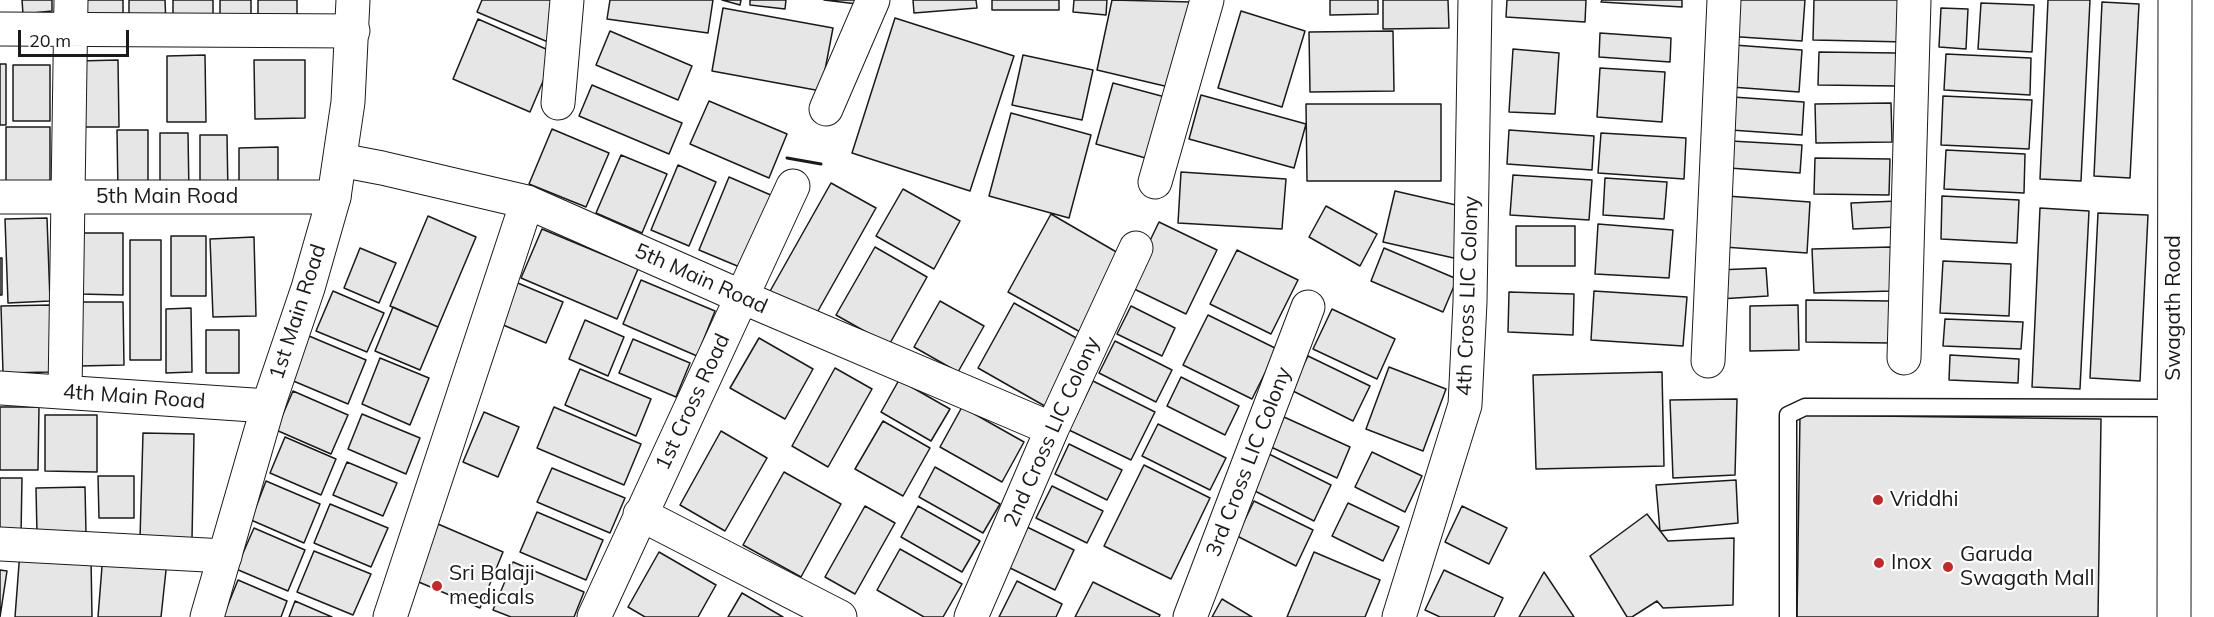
<!DOCTYPE html>
<style>
body{margin:0}
#map{position:relative;width:2214px;height:617px;overflow:hidden;background:#fff;font-family:Mulish,sans-serif}
canvas{display:block}
.scale{position:absolute;left:18px;top:30px;width:111px;height:27px;box-sizing:border-box;border:3px solid #1a1a1a;border-top:0;padding-left:8px;font-size:18px;line-height:21px;white-space:nowrap;color:#1a1a1a;-webkit-text-stroke:4px #fff;paint-order:stroke}
</style>
<div id="map">
<canvas width="2214" height="617"></canvas>
<div class="scale">20 m</div>
</div>
<script>
const ctx = document.querySelector('canvas').getContext('2d');
ctx.lineJoin = 'round';
function paint(path, color) {
  ctx.fillStyle = color;
  ctx.fill(path, 'evenodd');
}
function strokePath(path, color, width, dash) {
  ctx.strokeStyle = color;
  ctx.lineWidth = width;
  ctx.lineCap = dash ? 'butt' : 'round';
  ctx.setLineDash(dash || []);
  ctx.stroke(path);
}
function label(font, color, halo, rows, align = 'center') {
  ctx.font = font + ' Mulish,sans-serif';
  ctx.lineWidth = 4.5;
  ctx.setLineDash([]);
  ctx.textBaseline = 'middle';
  ctx.strokeStyle = halo;
  ctx.fillStyle = color;
  for (const [text, x, y, turn = 0] of rows) {
    ctx.save();
    ctx.translate(x, y);
    ctx.rotate((+turn || 0) * Math.PI / 180);
    ctx.textAlign = isNaN(turn) ? turn : align;
    if (halo) ctx.strokeText(text, 0, 0);
    ctx.fillText(text, 0, 0);
    ctx.restore();
  }
}
const building = new Path2D(`
 M22,0H52V11L23,14Z
 M82,0H123V29H83Z
 M129,0H165L166,25L129,26Z
 M173,0H213V14L173,15Z
 M220,0H251V27H220Z
 M258,0H297V26H258Z
 M482,0H561L548,42L477,12Z
 M610,0H713L708,33L607,19Z
 M722,0H741L740,5Z
 M750,0H786L785,9L750,5Z
 M824,0H857V4Z
 M913,0H976L977,8L914,13Z
 M992,0H1059V10H992Z
 M1074,0H1107L1106,15L1073,12Z
 M1112,0L1192,2L1173,88L1097,70Z
 M1330,0H1378V14L1330,15Z
 M1383,0H1448L1449,28L1383,29Z
 M1507,0H1586L1585,22L1506,17Z
 M1602,0H1682V7L1601,2Z
 M1728,0H1805L1802,41L1725,36Z
 M1814,0H1908L1907,42L1813,40Z
 M2048,0H2090L2081,181L2040,179Z
 M2102,2L2139,4L2130,178L2094,176Z
 M1981,3L2034,5L2032,52L1978,49Z
 M723,8L833,28L821,91L712,71Z
 M1941,8L1968,9L1966,49L1939,47Z
 M1241,11L1305,31L1282,107L1218,88Z
 M895,18L1014,56L970,191L852,153Z
 M478,19L555,53L530,112L453,79Z
 M610,31L692,66L678,100L596,65Z
 M1393,31L1394,91L1310,92L1309,32Z
 M1600,33L1671,38L1670,62L1599,57Z
 M1734,45L1802,50L1799,92L1731,87Z
 M1513,49L1559,53L1555,114L1509,112Z
 M1819,52L1897,53V86L1818,85Z
 M1946,54L2031,58L2030,95L1944,90Z
 M205,55L206,122H167V56Z
 M1023,55L1093,70L1082,120L1012,105Z
 M118,60L119,127H79L78,61Z
 M254,60H305V118L255,119Z
 M0,64H6V125H0Z
 M13,65H50V121H13Z
 M1600,68L1665,72L1662,122L1597,117Z
 M1113,83L1165,97L1149,159L1096,144Z
 M592,85L682,123L669,154L579,116Z
 M1201,95L1306,124L1294,168L1189,139Z
 M1943,96L2032,100L2029,149L1941,145Z
 M1733,97L1804,102L1802,135L1731,130Z
 M709,101L787,134L769,178L690,144Z
 M1891,103L1892,142L1816,143L1815,104Z
 M1306,104H1441V181H1307Z
 M1011,113L1091,135L1069,218L989,196Z
 M6,127H50V188L6,189Z
 M552,129L609,153L586,207L529,184Z
 M117,130H148V192H118Z
 M1509,130L1594,136L1592,170L1507,164Z
 M160,133H188L189,193H160Z
 M1601,133L1686,138L1684,179L1598,173Z
 M200,135H227L228,194H200Z
 M1731,141L1802,145L1800,173L1729,168Z
 M278,147V194H239V148Z
 M1946,150L2025,154L2024,193L1944,189Z
 M621,155L667,174L642,233L596,213Z
 M1815,158L1890,159L1889,195L1814,194Z
 M678,165L716,182L689,246L651,230Z
 M1181,172L1286,179L1282,229L1178,223Z
 M1513,175L1592,180L1589,220L1510,215Z
 M729,177L773,196L742,268L699,250Z
 M1605,178L1667,182L1664,219L1603,215Z
 M831,183L876,208L814,318L769,293Z
 M903,189L960,221L934,269L876,236Z
 M1395,191L1469,208L1458,259L1383,242Z
 M1727,196L1810,202L1807,253L1724,247Z
 M1942,196L2019,200L2017,243L1941,239Z
 M1897,201L1898,227L1853,229L1851,203Z
 M1326,206L1377,234L1360,266L1309,237Z
 M2040,208L2089,211L2080,389L2032,387Z
 M2098,213L2148,215L2140,381L2090,378Z
 M1051,214L1125,257L1082,333L1008,292Z
 M428,216L476,237L438,327L390,306Z
 M47,218L50,301L8,303L5,219Z
 M1159,222L1217,250L1186,314L1128,286Z
 M1598,224L1673,230L1669,278L1595,274Z
 M1516,226H1575V266H1516Z
 M542,229L638,269L617,319L521,278Z
 M80,233H123V295L79,294Z
 M171,236H206V296H171Z
 M254,237L256,316L213,317L210,239Z
 M130,240H161V360H130Z
 M875,247L927,277L889,345L836,315Z
 M1892,247L1893,291L1814,293L1812,249Z
 M360,248L396,263L379,303L344,288Z
 M1384,248L1457,279L1443,312L1371,281Z
 M1237,250L1298,280L1271,334L1210,304Z
 M0,258H2V295H0Z
 M1943,261L2011,264L2009,316L1940,313Z
 M1766,268L1768,296L1719,299L1717,270Z
 M641,280L715,311L697,356L623,324Z
 M513,281L563,302L546,343L496,322Z
 M333,291L384,313L367,352L316,331Z
 M1594,291L1687,297L1683,346L1591,340Z
 M1509,292L1574,294L1573,335L1508,332Z
 M1806,300L1891,301V343L1806,342Z
 M940,301L984,326L958,372L914,347Z
 M79,302H123L124,365L80,366Z
 M1014,303L1087,344L1050,409L978,368Z
 M50,305L51,372L3,373L1,306Z
 M1798,305L1799,350L1750,351V306Z
 M1131,306L1175,328L1162,356L1117,334Z
 M393,307L438,327L420,370L375,351Z
 M191,308L192,372L166,373V309Z
 M1332,309L1395,339L1377,379L1313,349Z
 M1208,315L1277,349L1252,399L1183,365Z
 M1945,319L2023,322L2021,349L1943,346Z
 M585,320L624,337L608,376L569,359Z
 M206,330H239V373H206Z
 M309,336L366,360L348,404L291,380Z
 M759,338L813,369L785,419L730,388Z
 M633,339L690,363L676,397L619,373Z
 M1115,341L1172,370L1156,402L1099,373Z
 M1950,355L2019,359L2018,383L1949,380Z
 M1308,356L1370,386L1353,421L1291,390Z
 M380,358L429,378L410,425L362,404Z
 M1389,367L1446,389L1423,451L1366,429Z
 M835,368L872,389L828,467L792,446Z
 M580,369L651,399L636,436L565,405Z
 M1662,372L1664,466L1536,469L1533,375Z
 M1181,377L1239,406L1225,435L1167,406Z
 M899,380L950,409L931,441L881,412Z
 M1093,381L1155,412L1131,460L1069,430Z
 M293,391L348,415L331,454L276,430Z
 M1737,399L1735,475L1673,478L1670,400Z
 M0,407H39L38,470H0Z
 M554,407L641,444L624,485L537,448Z
 M962,407L1024,442L1002,482L940,447Z
 M484,412L519,427L498,477L463,462Z
 M362,414L420,438L406,474L348,449Z
 M45,415H97V472L45,471Z
 M1800,415L2101,419L2098,617H1797Z
 M1284,417L1350,447L1337,478L1271,447Z
 M883,421L930,448L903,496L855,469Z
 M1158,424L1226,458L1210,490L1142,456Z
 M721,431L767,458L725,531L680,505Z
 M143,433L194,434L192,539L140,538Z
 M285,437L336,459L321,495L270,473Z
 M1069,444L1122,470L1107,500L1055,474Z
 M1372,452L1422,476L1405,512L1355,487Z
 M1269,454L1331,485L1314,521L1251,489Z
 M347,462L397,483L383,516L333,495Z
 M1144,465L1210,498L1171,579L1104,546Z
 M935,467L1000,504L983,533L919,497Z
 M552,468L625,498L610,533L537,502Z
 M784,472L841,504L801,577L743,545Z
 M98,476H134V518H99Z
 M0,478H22L21,535L0,534Z
 M1736,480L1738,523L1660,531L1656,485Z
 M266,481L320,504L304,543L251,520Z
 M1052,486L1103,511L1087,543L1036,518Z
 M85,487L86,533L37,534L36,488Z
 M1254,501L1313,530L1296,566L1237,536Z
 M1348,503L1399,527L1383,561L1332,536Z
 M330,504L388,528L371,567L314,543Z
 M865,506L895,523L855,594L825,577Z
 M918,506L980,541L962,572L901,537Z
 M1462,506L1507,528L1489,564L1445,542Z
 M537,512L603,540L586,580L520,552Z
 M1647,514L1668,541L1734,538L1733,605L1663,608L1657,601L1632,617H1627L1590,556Z
 M438,524L503,552L480,608L414,580Z
 M1025,526L1074,550L1055,590L1006,566Z
 M254,528L305,550L288,591L236,569Z
 M900,549L962,584L943,617H924L877,590Z
 M20,551L91,558L92,617H15Z
 M314,551L371,574L353,615L297,592Z
 M659,552L716,585L698,617H645L628,607Z
 M1314,552L1380,580L1365,617H1287Z
 M103,554L167,561L161,617H98Z
 M513,562L584,592L574,617H511L493,610Z
 M0,570L7,571L0,617Z
 M1444,570L1503,598L1494,617H1440L1425,610Z
 M1544,572L1574,617H1519Z
 M238,580L287,601L281,617H223Z
 M1017,581L1062,604L1056,617H999Z
 M1093,582L1160,615L1159,617H1075Z
 M742,593L783,617H728Z
 M1222,599L1252,617H1212Z
 M295,601L332,617H289Z`);
const lane = new Path2D(`
 M1788,617V415L1805,407L2174,408`);
const street = new Path2D(`
 M0,29L353,31
 M558,103L567,0
 M826,109L873,0
 M340,160L382,168L527,202L742,297L1052,429
 M1155,182L1207,0
 M0,197H334
 M1904,358L1914,0
 M1708,361L1724,0
 M0,388L268,406
 M65,392L71,0
 M640,514L840,617
 M0,544L225,556
 M390,617L527,202
 M594,617L793,186
 M971,617L1052,429L1136,248
 M1190,617L1308,307
 M1399,617L1465,405L1470,302L1475,0`);
const secondary = new Path2D(`
 M207,617L268,406L308,288L334,197L348,102L353,0
 M2174,617L2175,0`);
const wall = new Path2D(`
 M787,158L821,164`);
const markers = [
 [1878,500,6,"#c62828"],
 [1879,563,6,"#c62828"],
 [1948,567,6,"#c62828"],
 [437,586,6,"#c62828"]
];
const streetNames = [
 ["5th Main Road",167,197],
 ["5th Main Road",701,279,24],
 ["4th Cross LIC Colony",1468,296,-88],
 ["Swagath Road",2174,308,-90],
 ["1st Main Road",298,312,-72],
 ["4th Main Road",134,397,4],
 ["1st Cross Road",693,402,-65],
 ["2nd Cross LIC Colony",1052,432,-66],
 ["3rd Cross LIC Colony",1249,462,-69]
];
const poiNames = [
 ["Vriddhi",1890,500],
 ["Garuda",1960,555],
 ["Swagath Mall",1960,579],
 ["Inox",1891,563],
 ["Sri Balaji",449,574],
 ["medicals",449,598]
];
paint(building, '#e6e6e6');
strokePath(building, '#1a1a1a', 1.5);
strokePath(lane, '#1a1a1a', 19);
strokePath(street, '#1a1a1a', 35);
strokePath(secondary, '#1a1a1a', 35);
strokePath(lane, '#fff', 16);
strokePath(street, '#fff', 33);
strokePath(secondary, '#fff', 33);
strokePath(wall, '#1a1a1a', 3);
for (const [x, y, r, color] of markers) {
  const dot = new Path2D();
  dot.arc(x, y, r, 0, 2 * Math.PI);
  ctx.fillStyle = color;
  ctx.fill(dot);
  strokePath(dot, '#fff', 2);
}
label('21px', '#1a1a1a', '#fff', streetNames);
label('21px', '#1a1a1a', '#fff', poiNames, 'left');
</script>
